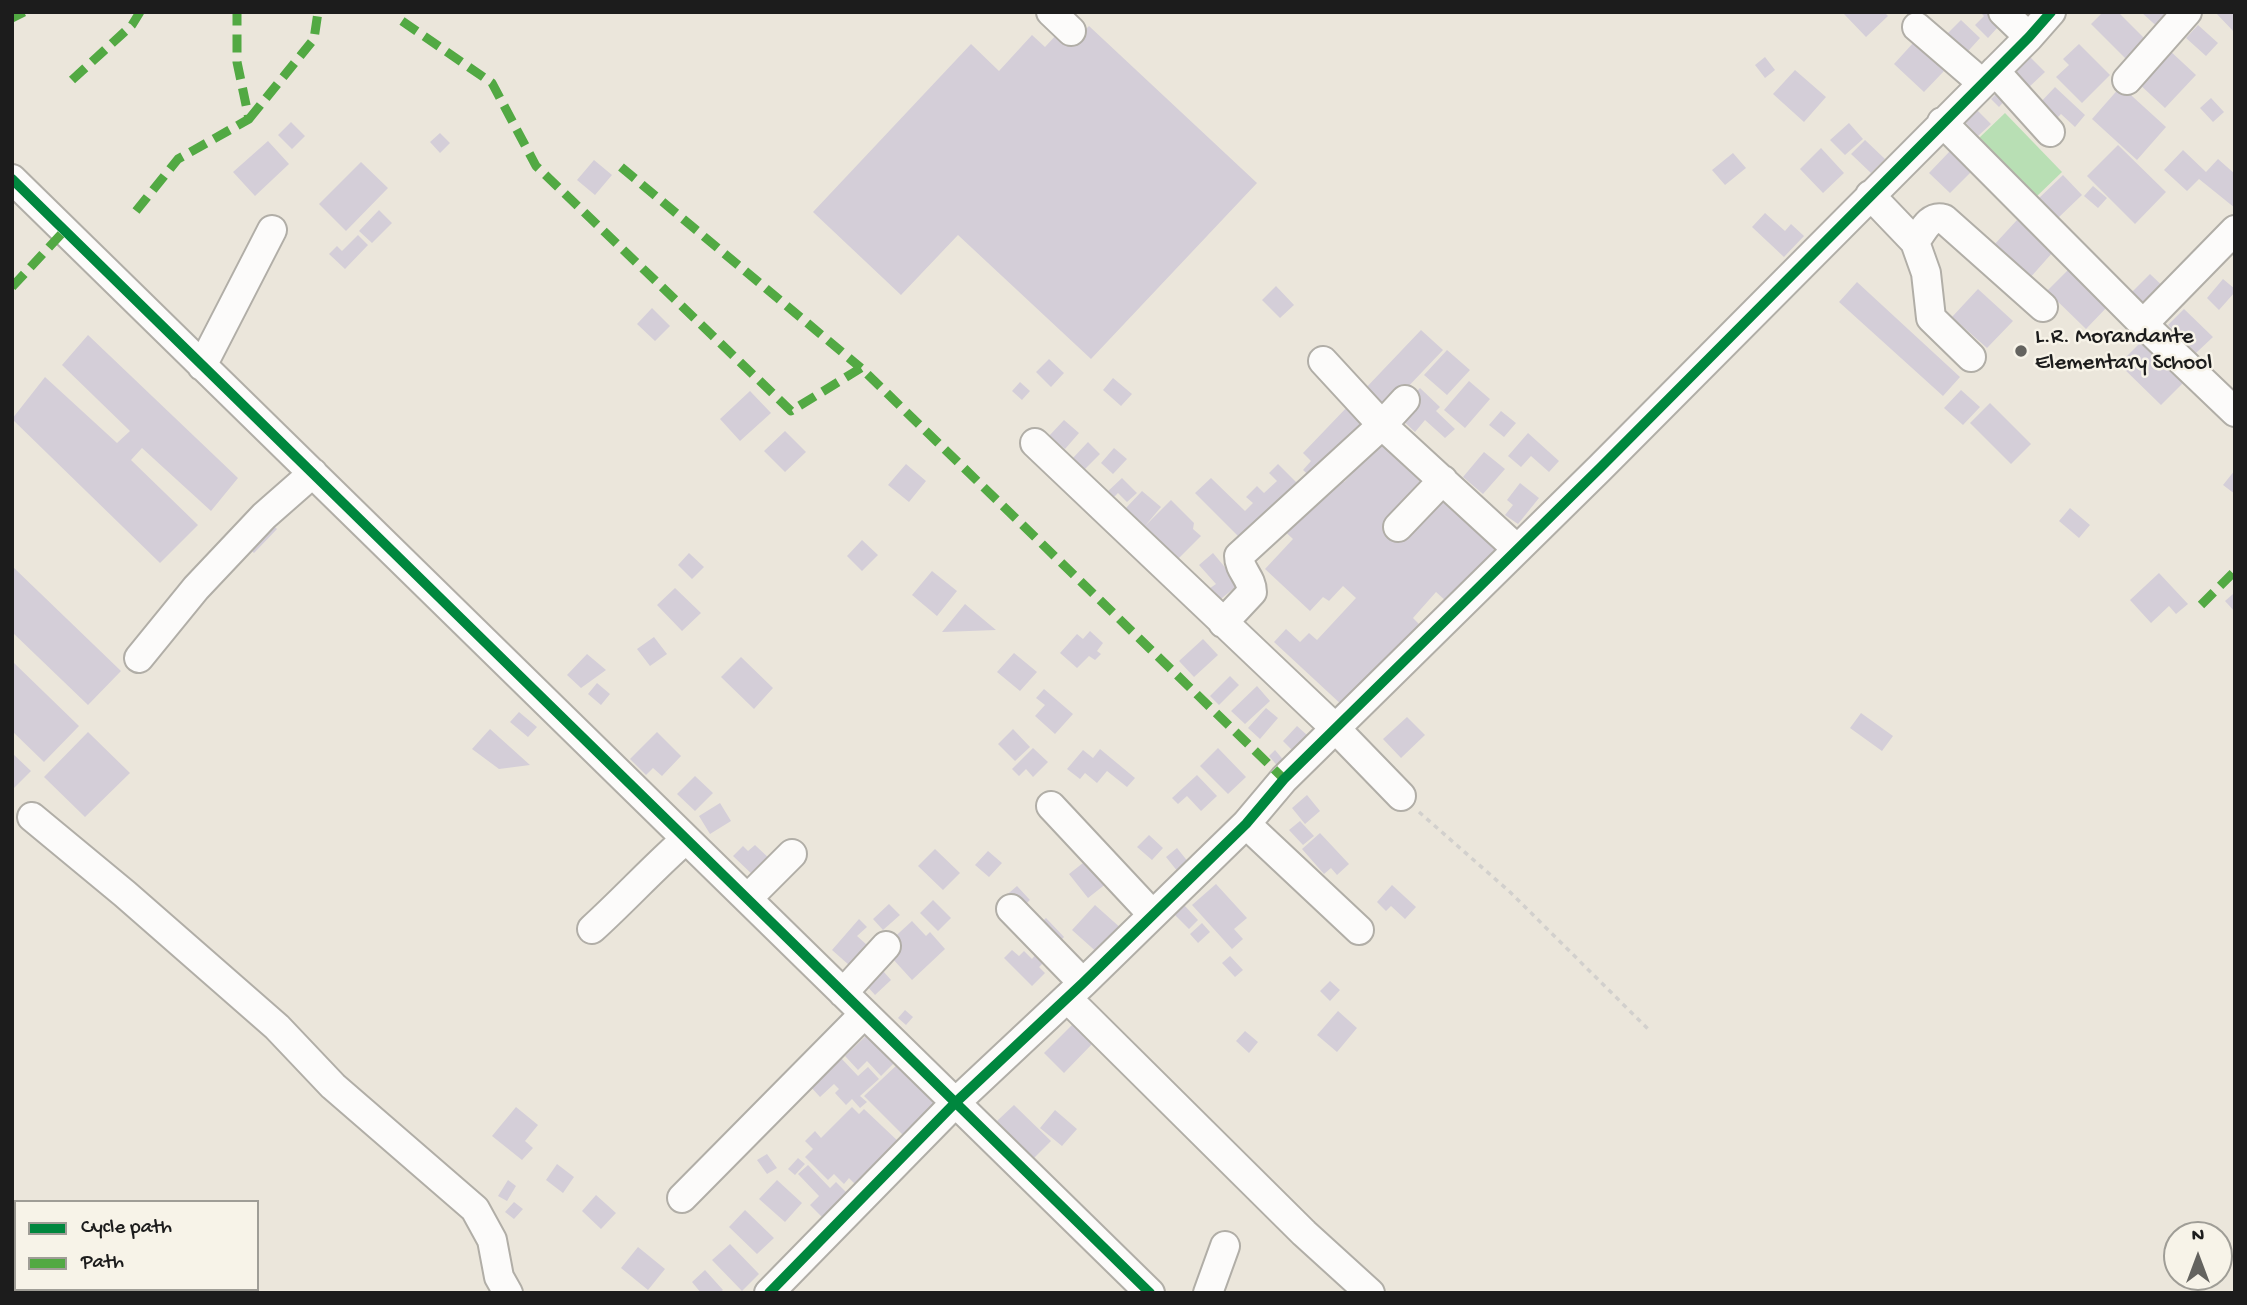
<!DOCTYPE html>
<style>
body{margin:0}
#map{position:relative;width:2247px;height:1305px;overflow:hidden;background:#ebe6db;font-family:"Gochi Hand",sans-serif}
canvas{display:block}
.frame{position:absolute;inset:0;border:14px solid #1c1c1c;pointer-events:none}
.legend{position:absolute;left:14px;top:1200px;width:245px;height:91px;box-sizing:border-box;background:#f7f3e8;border:2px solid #9f9d96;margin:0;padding:9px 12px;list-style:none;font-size:21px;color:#1c1c1c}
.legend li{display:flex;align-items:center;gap:14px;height:35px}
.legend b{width:35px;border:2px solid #9f9d96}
.north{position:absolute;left:2163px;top:1221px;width:70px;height:70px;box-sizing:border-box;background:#f7f3e8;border:2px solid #9f9d96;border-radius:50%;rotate:0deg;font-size:19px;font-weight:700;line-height:28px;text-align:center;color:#1c1c1c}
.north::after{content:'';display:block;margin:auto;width:24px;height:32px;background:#64635f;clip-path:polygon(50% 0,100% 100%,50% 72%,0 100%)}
</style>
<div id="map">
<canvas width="2247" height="1305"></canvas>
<div class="frame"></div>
<ul class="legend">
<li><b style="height:9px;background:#00873e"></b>Cycle path</li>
<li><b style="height:9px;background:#52a943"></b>Path</li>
</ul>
<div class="north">N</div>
</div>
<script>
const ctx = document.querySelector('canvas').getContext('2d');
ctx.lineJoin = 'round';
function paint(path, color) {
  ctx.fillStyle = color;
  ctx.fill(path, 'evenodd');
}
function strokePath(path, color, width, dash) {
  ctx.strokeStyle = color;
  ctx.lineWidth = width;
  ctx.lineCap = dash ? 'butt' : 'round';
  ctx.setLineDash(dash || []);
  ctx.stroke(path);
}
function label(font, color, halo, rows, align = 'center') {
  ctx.font = font + ' "Gochi Hand",sans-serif';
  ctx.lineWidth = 5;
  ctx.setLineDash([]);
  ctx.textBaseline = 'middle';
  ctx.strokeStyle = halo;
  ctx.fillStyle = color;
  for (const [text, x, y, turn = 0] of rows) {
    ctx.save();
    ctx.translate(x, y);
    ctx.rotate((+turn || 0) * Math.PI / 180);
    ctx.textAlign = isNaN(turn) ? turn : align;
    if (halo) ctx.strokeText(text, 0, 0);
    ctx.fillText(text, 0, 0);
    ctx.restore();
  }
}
const green = new Path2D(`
 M2005,113L2062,172L2035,198L1978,139Z`);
const building = new Path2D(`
 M1845,12H1884L1888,16L1866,37L1844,14Z
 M1980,12H1998L2000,15L1993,22L1998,27L1988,38L1975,25L1984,16Z
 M2103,12H2118L2153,47L2134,67L2091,24Z
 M2141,12H2179L2162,31Z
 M2215,12H2235V33Z
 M1961,20L1980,38L1961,59L1941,40Z
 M2198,25L2218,43L2206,56L2186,38Z
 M1089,26L1257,183L1091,359L958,235L901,295L813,212L971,44L999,71L1032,35L1045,47L1058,33L1070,45Z
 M1914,42L1944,71L1924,92L1894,64Z
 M2079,44L2110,75L2082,103L2056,77L2069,65L2063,59Z
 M2168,49L2196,75L2165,108L2137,82Z
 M2027,54L2045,72L2027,89L2010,71Z
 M1765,57L1775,70L1765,78L1755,65Z
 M1795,70L1826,97L1804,122L1773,94Z
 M2121,86L2166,127L2137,160L2092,119Z
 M2055,87L2085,115L2075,127L2061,114L2055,120L2038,105Z
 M1999,91L2006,99L1999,107L1991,99Z
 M2211,98L2224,112L2213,122L2200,108Z
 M1977,110L1991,124L1978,136L1964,121Z
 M291,122L305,136L292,149L278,135Z
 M1849,123L1863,139L1845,155L1830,140Z
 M440,133L450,143L440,153L430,142Z
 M1865,140L1885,159L1871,173L1851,154Z
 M268,141L289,164L255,196L233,172Z
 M2118,145L2166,192L2135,224L2087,176Z
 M1821,148L1844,173L1823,193L1800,169Z
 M2183,150L2206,172L2218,159L2235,174V208L2199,179L2187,191L2164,170Z
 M1950,151L1971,172L1950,193L1929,173Z
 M1733,153L1746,168L1725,185L1712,170Z
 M594,160L612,175L595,195L577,180Z
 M361,162L388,188L346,231L319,204Z
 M2063,175L2082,195L2058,218L2053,213L2045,221L2038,199Z
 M2093,186L2107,198L2098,208L2084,196Z
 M379,210L392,223L372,243L359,231Z
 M1765,213L1785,231L1791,224L1804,236L1784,257L1752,227Z
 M2017,220L2053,252L2029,279L1993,246Z
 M358,235L368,245L345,269L329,254L337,246L342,251Z
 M2068,270L2107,307L2086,329L2047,291Z
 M2150,274L2170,293L2145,318L2126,298Z
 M2223,279L2235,289V292L2219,310L2207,298Z
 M1857,282L1960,377L1943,396L1839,302Z
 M1276,286L1294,305L1280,318L1262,300Z
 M1978,289L2013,321L1987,348L1952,317Z
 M652,308L670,326L655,341L637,324Z
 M2184,309L2213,337L2196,353L2168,325Z
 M1421,330L1443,350L1384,412L1362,392Z
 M88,335L238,478L211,511L142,448L131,460L198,525L160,563L12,419L45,377L117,443L130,431L62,365Z
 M2141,342L2183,383L2161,405L2119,364Z
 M1447,350L1470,370L1447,395L1424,375Z
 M1049,359L1064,373L1051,387L1036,372Z
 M1113,378L1132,394L1121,406L1103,390Z
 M1469,381L1490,399L1465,428L1444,410Z
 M1020,382L1030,391L1022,400L1012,391Z
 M1420,388L1440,407L1436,411L1455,429L1445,438L1425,420L1415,432L1396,414Z
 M1961,390L1980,407L1963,425L1944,408Z
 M750,391L771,413L740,441L720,419Z
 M1990,403L2031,444L2011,464L1970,423Z
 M1349,405L1370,425L1316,482L1303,470L1311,461L1303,453Z
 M1501,411L1516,423L1504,437L1489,425Z
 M1064,420L1079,433L1065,449L1049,436Z
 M785,431L806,452L785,472L764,451Z
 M1528,433L1559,461L1549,472L1531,456L1521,467L1508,456Z
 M1382,441L1497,547L1446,601L1436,592L1413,618L1420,625L1343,706L1274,642L1286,629L1300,642L1309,633L1317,640L1356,598L1343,586L1329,601L1323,597L1310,611L1265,569L1293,539L1280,527L1332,471L1344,482Z
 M1088,442L1100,454L1084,470L1072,459Z
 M1114,448L1127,459L1113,474L1101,463Z
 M1484,452L1505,469L1483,494L1463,477Z
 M906,464L926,481L909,502L888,485Z
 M1278,464L1301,487L1245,543L1195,493L1211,478L1245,511L1253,503L1246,497L1257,486L1264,493L1277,481L1269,473Z
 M2235,470V494L2223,485Z
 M1122,478L1137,493L1127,502L1118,493L1112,499L1106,493Z
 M1520,483L1539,498L1518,524L1505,515L1513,505L1507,500Z
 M1142,491L1161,507L1145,526L1125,509Z
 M1171,500L1194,523L1193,529L1201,536L1176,561L1143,528Z
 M2070,508L2090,525L2079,538L2059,521Z
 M266,518L277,529L254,553L243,542Z
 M862,540L878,555L862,571L847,556Z
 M689,553L704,567L692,579L678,565Z
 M1213,553L1239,584L1216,603L1206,591L1216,584L1199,565Z
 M12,566L121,671L88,705L12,632Z
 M932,571L957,591L937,616L912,595Z
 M2159,573L2188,604L2176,614L2169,606L2151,623L2130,600Z
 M675,588L701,613L682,631L657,605Z
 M2233,594L2235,596V612L2225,601Z
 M965,604L996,630L942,632Z
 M1090,631L1103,643L1097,651L1101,654L1095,660L1089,656L1077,668L1060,653L1077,634L1083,639Z
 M654,637L667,654L650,666L637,649Z
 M1203,639L1218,655L1194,677L1179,661Z
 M1014,653L1037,672L1020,691L997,672Z
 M587,654L606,670L581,688L567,675Z
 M741,657L773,688L754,709L721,677Z
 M12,661L79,726L44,762L12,731Z
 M1230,676L1239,685L1219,705L1210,696Z
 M597,683L610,694L601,705L588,694Z
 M1257,686L1270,701L1245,724L1231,711Z
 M1044,689L1073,714L1055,734L1035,716L1045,705L1036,698Z
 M1266,708L1278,718L1260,739L1248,728Z
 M519,712L537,727L528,737L510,722Z
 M1861,713L1893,736L1882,751L1850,728Z
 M1407,717L1425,735L1401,758L1383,739Z
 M1297,726L1307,735L1292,750L1283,741Z
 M490,729L530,765L499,769L472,749Z
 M1013,729L1030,747L1015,761L998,744Z
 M88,732L130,773L85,817L44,777Z
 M657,732L681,756L662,776L653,768L646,775L630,759Z
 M1033,748L1048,762L1033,777L1026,769L1019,776L1012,769Z
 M1218,748L1246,777L1228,794L1200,766Z
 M1100,749L1135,778L1127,787L1107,771L1097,783L1085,773L1080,779L1067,769L1083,750L1093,758Z
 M1275,750L1286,763L1280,769L1269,756Z
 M12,753L31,771L12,790Z
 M1197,775L1217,796L1201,811L1187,796L1178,804L1172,798Z
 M695,776L713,793L695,811L677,794Z
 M1307,795L1320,811L1305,824L1292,808Z
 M720,803L731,821L710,834L699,816Z
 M1300,821L1314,836L1303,845L1289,830Z
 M1320,833L1349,864L1337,875L1331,868L1324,874L1302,849Z
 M1149,835L1163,848L1152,860L1137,847Z
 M755,845L773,862L756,878L733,856L743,846L748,851Z
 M1177,848L1189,863L1178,872L1166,857Z
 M935,849L960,873L943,890L918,866Z
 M988,851L1002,863L989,877L975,865Z
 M1088,859L1107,883L1088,898L1069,874Z
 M1216,884L1247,918L1234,929L1243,939L1232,949L1192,905Z
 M1392,885L1416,907L1405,919L1391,906L1386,911L1377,902Z
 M1017,886L1030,900L1016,913L1003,898Z
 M933,900L951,918L938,931L920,913Z
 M889,904L900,915L883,930L873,919Z
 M1095,905L1123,930L1100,955L1072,930Z
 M1184,905L1198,920L1189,929L1175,915Z
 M1046,918L1064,937L1052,949L1033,930Z
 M859,919L867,927L857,936L867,945L849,965L832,950Z
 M912,921L926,936L930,932L945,949L912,980L892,958L888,943Z
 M1202,923L1210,932L1198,943L1190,934Z
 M1012,950L1019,956L1024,951L1032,959L1038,952L1046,960L1039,967L1045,973L1032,986L1004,958Z
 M1230,956L1243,970L1235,977L1222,963Z
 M876,963L891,980L875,995L859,977Z
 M1330,981L1340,990L1330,1001L1320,991Z
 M905,1010L913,1017L906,1025L898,1018Z
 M1338,1011L1357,1028L1337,1052L1317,1035Z
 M1074,1023L1094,1042L1064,1073L1044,1053Z
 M1245,1031L1258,1042L1249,1053L1236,1041Z
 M869,1033L896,1061L881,1076L867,1061L858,1070L845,1056Z
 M841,1058L858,1076L868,1067L879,1079L860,1096L867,1102L860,1108L852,1099L846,1105L835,1093L839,1089L834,1084L820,1097L810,1086Z
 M899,1063L940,1105L906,1138L864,1096Z
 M1014,1105L1051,1141L1034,1158L997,1121Z
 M516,1107L538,1125L525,1141L533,1148L522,1160L492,1136Z
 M852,1107L859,1114L864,1109L900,1143L858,1187L849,1178L844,1184L834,1174L828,1180L805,1157L813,1149L805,1141L815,1131L821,1138Z
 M1055,1110L1077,1129L1062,1146L1040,1128Z
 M767,1154L777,1168L767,1174L757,1160Z
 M798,1158L805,1164L795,1175L788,1169Z
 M557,1164L574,1177L563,1193L546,1180Z
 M808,1165L830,1188L836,1182L846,1192L850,1188L854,1193L825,1220L810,1205L819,1196L798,1174Z
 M508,1180L516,1186L507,1201L498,1196Z
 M777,1180L802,1203L785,1222L759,1199Z
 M596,1195L616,1213L601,1229L582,1211Z
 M514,1202L523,1209L514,1219L505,1212Z
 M745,1210L774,1238L757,1254L729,1227Z
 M730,1244L759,1274L742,1291L712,1260Z
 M638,1247L665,1269L648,1290L621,1268Z
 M705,1270L723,1290L719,1293H701L692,1282Z`);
const path = new Path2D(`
 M1419,812L1510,892L1648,1029`);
const minor = new Path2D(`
 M1051,12L1071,31
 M2003,12L2029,37
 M1917,27L1982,83
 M1995,71L2050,132
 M2127,80L2187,12
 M1942,122L2143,324L2235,412
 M12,179L1150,1293
 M1870,195L1915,242L1926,273L1931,318L1971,357
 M1915,242C1923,231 1929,215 1944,219L2043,307
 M2143,324L2235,230
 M1323,361L1382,425L1517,549
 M202,366L272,230
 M1035,443L1335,728L1401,796
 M1398,527L1443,480
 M1223,623L1252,592C1252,578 1239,570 1239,556L1382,425L1405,400
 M139,658L196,588L264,516L313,473
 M1051,806L1152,914
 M32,817L125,894L277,1027L333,1086L475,1209L492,1240L499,1277L508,1293
 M1246,824L1359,930
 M748,898L792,854
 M1011,909L1083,983
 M592,929C624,900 653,868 686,839
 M843,993L886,946
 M1067,998L1304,1233L1370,1293
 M682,1198L864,1014
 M769,1293L955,1103L1083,983L1246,824L1284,779L1600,468L2029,37L2051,12
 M1208,1293L1225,1246`);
const quiet = new Path2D(`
 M12,18L24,12
 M402,21L492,83L536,166L791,411L861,368L1284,779
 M72,80L132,25L140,12
 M249,119L314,39L318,12
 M621,167L861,368
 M136,211L178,159L249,119L237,62V12
 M12,287L65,230
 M2201,605L2235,571`);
const cycleway = new Path2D(`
 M12,179L1150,1293
 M769,1293L955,1103L1083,983L1246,824L1284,779L1600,468L2029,37L2051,12`);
const markers = [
 [2021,351,7,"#64635f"]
];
const poiNames = [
 ["L.R. Morandante",2035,338],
 ["Elementary School",2035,364]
];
paint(green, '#b8dfb4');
paint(building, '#d4ced8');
strokePath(minor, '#b1aea7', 32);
strokePath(path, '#d2d0cd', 3.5, [5, 5]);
strokePath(minor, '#fcfbfa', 28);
strokePath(quiet, '#52a943', 9, [18, 9]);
strokePath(cycleway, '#00873e', 10);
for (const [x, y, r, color] of markers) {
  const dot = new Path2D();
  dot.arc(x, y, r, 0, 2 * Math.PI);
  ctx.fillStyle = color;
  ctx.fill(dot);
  strokePath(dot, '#f7f3e8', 2.5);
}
label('23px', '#1c1c1c', '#f7f3e8', poiNames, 'left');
</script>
